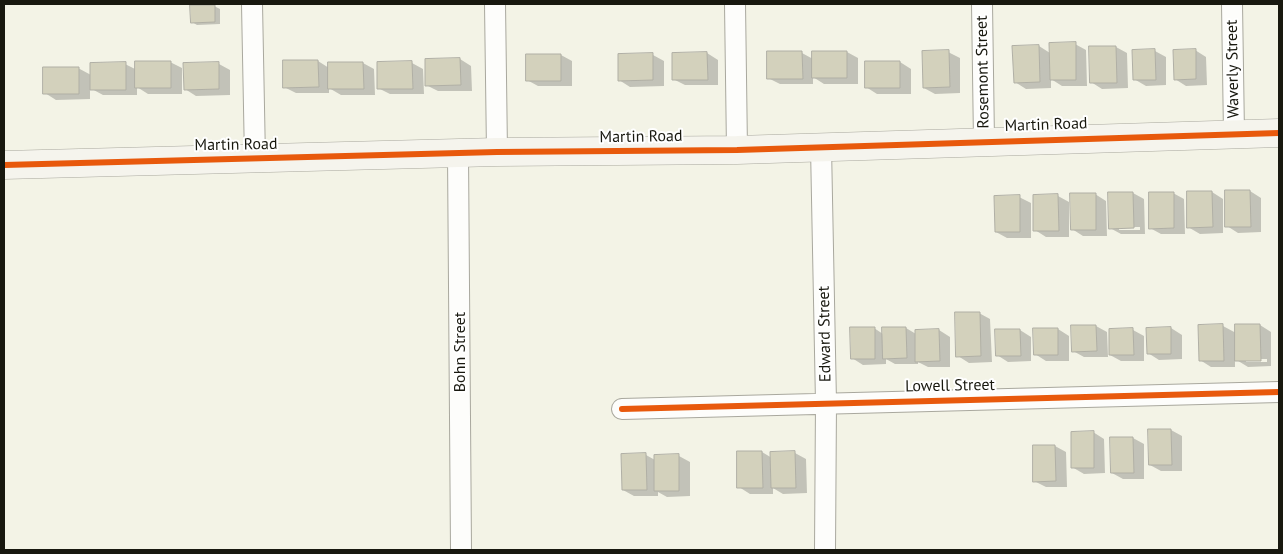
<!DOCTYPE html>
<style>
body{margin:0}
#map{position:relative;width:1283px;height:554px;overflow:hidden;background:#f3f3e6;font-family:"PT Sans",sans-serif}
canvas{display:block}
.frame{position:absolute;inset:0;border:5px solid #18180f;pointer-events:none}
</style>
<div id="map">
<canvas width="1283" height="554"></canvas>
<div class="frame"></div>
</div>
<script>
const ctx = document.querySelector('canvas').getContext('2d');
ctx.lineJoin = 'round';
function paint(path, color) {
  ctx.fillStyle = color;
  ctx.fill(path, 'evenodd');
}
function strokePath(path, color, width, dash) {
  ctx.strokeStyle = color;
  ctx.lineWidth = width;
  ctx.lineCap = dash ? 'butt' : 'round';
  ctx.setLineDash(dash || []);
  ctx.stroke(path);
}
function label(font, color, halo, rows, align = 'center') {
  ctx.font = font + ' "PT Sans",sans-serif';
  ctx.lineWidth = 4;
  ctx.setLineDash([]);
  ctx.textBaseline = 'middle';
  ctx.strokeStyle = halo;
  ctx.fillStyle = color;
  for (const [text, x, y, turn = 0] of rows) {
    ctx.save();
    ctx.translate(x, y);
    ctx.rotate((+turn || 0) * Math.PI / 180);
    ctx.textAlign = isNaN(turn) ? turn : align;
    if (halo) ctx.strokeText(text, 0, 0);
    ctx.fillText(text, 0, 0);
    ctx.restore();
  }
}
const shadow = new Path2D(`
 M214,6L220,9V24L197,25L192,22Z
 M1075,44L1086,50L1087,86H1062L1051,79V88L1026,89L1015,82L1039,46L1050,53Z
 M1116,47L1127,53L1128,88L1102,89L1091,82Z
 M1195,50L1206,57L1207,85L1186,86L1175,79Z
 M1155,51L1166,57V85L1146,86L1134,79Z
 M847,52L858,58V84H824L813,77V84H780L768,78L802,53L813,59Z
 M948,52L960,58V93L935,94L924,88Z
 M707,53L718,60V85H685L673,79Z
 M561,55L572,61V86H538L527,80Z
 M653,55L664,61V86L630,87L619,80Z
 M460,59L471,66L472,91H438L426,85V60Z
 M318,61L329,68V63H363L374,69L375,95H341L329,88V93H296L284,87Z
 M170,62L182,68V94H148L137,87V95H103L90,88V99L56,100L45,93L78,68L91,75L125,64L137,70Z
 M900,62L911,69V94H877L866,87Z
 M412,63L423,69L424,94H390L378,88Z
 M219,64L230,70V95L196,96L185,89Z
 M1250,191L1261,198V232L1238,233L1227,226Z
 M1212,192L1223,199V233L1200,234L1188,227Z
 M1109,193H1133L1144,199L1145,234H1121L1110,228ZM1119,227H1140V230H1119Z
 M1173,193L1184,199L1185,234H1161L1150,228Z
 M1095,194L1106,201L1107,236H1083L1072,229Z
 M1058,196L1069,202V237H1046L1035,230Z
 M1019,197L1031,203V238H1007L996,232Z
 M979,313L990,319L992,362L969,363L958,356Z
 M1260,325L1271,332V366L1248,367L1235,359V367H1211L1200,360L1223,326L1236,333ZM1246,359H1267V362H1246Z
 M1096,326L1107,332L1108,357H1084L1073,351Z
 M874,328L883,334V328H906L916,334L939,330L950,337V367H928L918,362V364H895L886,359V364L863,365L852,358Z
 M1171,328L1182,335V359L1159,360L1148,353Z
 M1058,329L1069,336V361H1046L1035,354Z
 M1020,330L1031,337V361L1008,362L997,355Z
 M1133,330L1144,336V361H1121L1110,355Z
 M1171,430L1182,436V471H1161L1150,465Z
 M1093,432L1104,439L1105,473L1084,474L1072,467Z
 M1133,438L1144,444V479H1123L1112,473Z
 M1034,446H1055L1066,452L1067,487H1046L1034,481Z
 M762,452L772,458L795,453L806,459L807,493L783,494L773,488V494H750L739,487Z
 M646,455L655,460L679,456L690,462V496L667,497L658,492V496H634L623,490Z`);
const building = new Path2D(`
 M190,5H215V22L191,23Z
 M1076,42V80H1050L1049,43Z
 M1039,45L1040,82L1014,83L1012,46Z
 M1089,46H1116L1117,83H1090Z
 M1155,49L1156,80H1133L1132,50Z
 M1196,49V79L1174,80L1173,50Z
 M949,50L950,87L923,88L922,51Z
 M767,51H802L803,79H767Z
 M812,51H847V78H812Z
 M707,52L708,80H672V53Z
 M653,53V80L618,81V54Z
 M526,54H561V81H526Z
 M460,58L461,85L425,86V59Z
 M283,60H318L319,87L283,88Z
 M135,61H171V88H135Z
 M412,61L413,89H377V62Z
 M865,61H900V88H865Z
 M126,62V90H90V63Z
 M219,62V89L184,90L183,63Z
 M328,62H363L364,89H328Z
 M43,67H79V94H43Z
 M1225,190H1250L1251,227H1225Z
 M1187,191H1212L1213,227L1187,228Z
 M1108,192H1133L1134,228L1109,229Z
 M1149,192H1174V228L1149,229Z
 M1070,193H1096V230H1071Z
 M1058,194L1059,231H1033V195Z
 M1020,195V232H995L994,196Z
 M955,312H980L981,356L956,357Z
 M1223,324L1224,361H1199L1198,325Z
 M1235,324H1260L1261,361H1235Z
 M1071,325H1096L1097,351L1072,352Z
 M850,327H875V359H851Z
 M882,327H906L907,358L883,359Z
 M1171,327V354H1147L1146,328Z
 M1033,328H1058V355H1034Z
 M1133,328L1134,355H1109V329Z
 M939,329L940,361L915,362V330Z
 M995,329H1020L1021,356H996Z
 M1148,429H1171L1172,465H1149Z
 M1094,431V468H1071V432Z
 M1110,437H1133L1134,473H1111Z
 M1033,445H1055L1056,481L1033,482Z
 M737,451H762L763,488H737Z
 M795,451L796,488H771L770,452Z
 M646,453L647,490H622L621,454Z
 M679,454V491H654V455Z`);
const street = new Path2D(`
 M252,4L255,159
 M495,4L497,152
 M735,4L737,150
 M982,4L984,141
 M1232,4L1234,134
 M821,147L826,403L825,550
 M458,154L461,550
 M622,409L1279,392`);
const secondary = new Path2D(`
 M4,165L497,152L737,150L1279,133`);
const cycleway = new Path2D(`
 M4,165L497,152L737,150L1279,133
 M622,409L1279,392`);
const streetNames = [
 ["Waverly Street",1233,69,-91],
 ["Rosemont Street",983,72,-91],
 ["Martin Road",1046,125,-2],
 ["Martin Road",641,137,-1],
 ["Martin Road",236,145,-1],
 ["Edward Street",825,334,-91],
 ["Bohn Street",460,352,-90],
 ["Lowell Street",950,386,-1]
];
paint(shadow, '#0003');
paint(building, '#d3d1bc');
strokePath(building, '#b0afa5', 1);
strokePath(street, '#a9a89e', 22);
strokePath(secondary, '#a9a89e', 29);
strokePath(street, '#fdfdfb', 20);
strokePath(secondary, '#f5f4ed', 28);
strokePath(cycleway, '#e8590c', 6);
label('16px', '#18180f', '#fff', streetNames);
</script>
